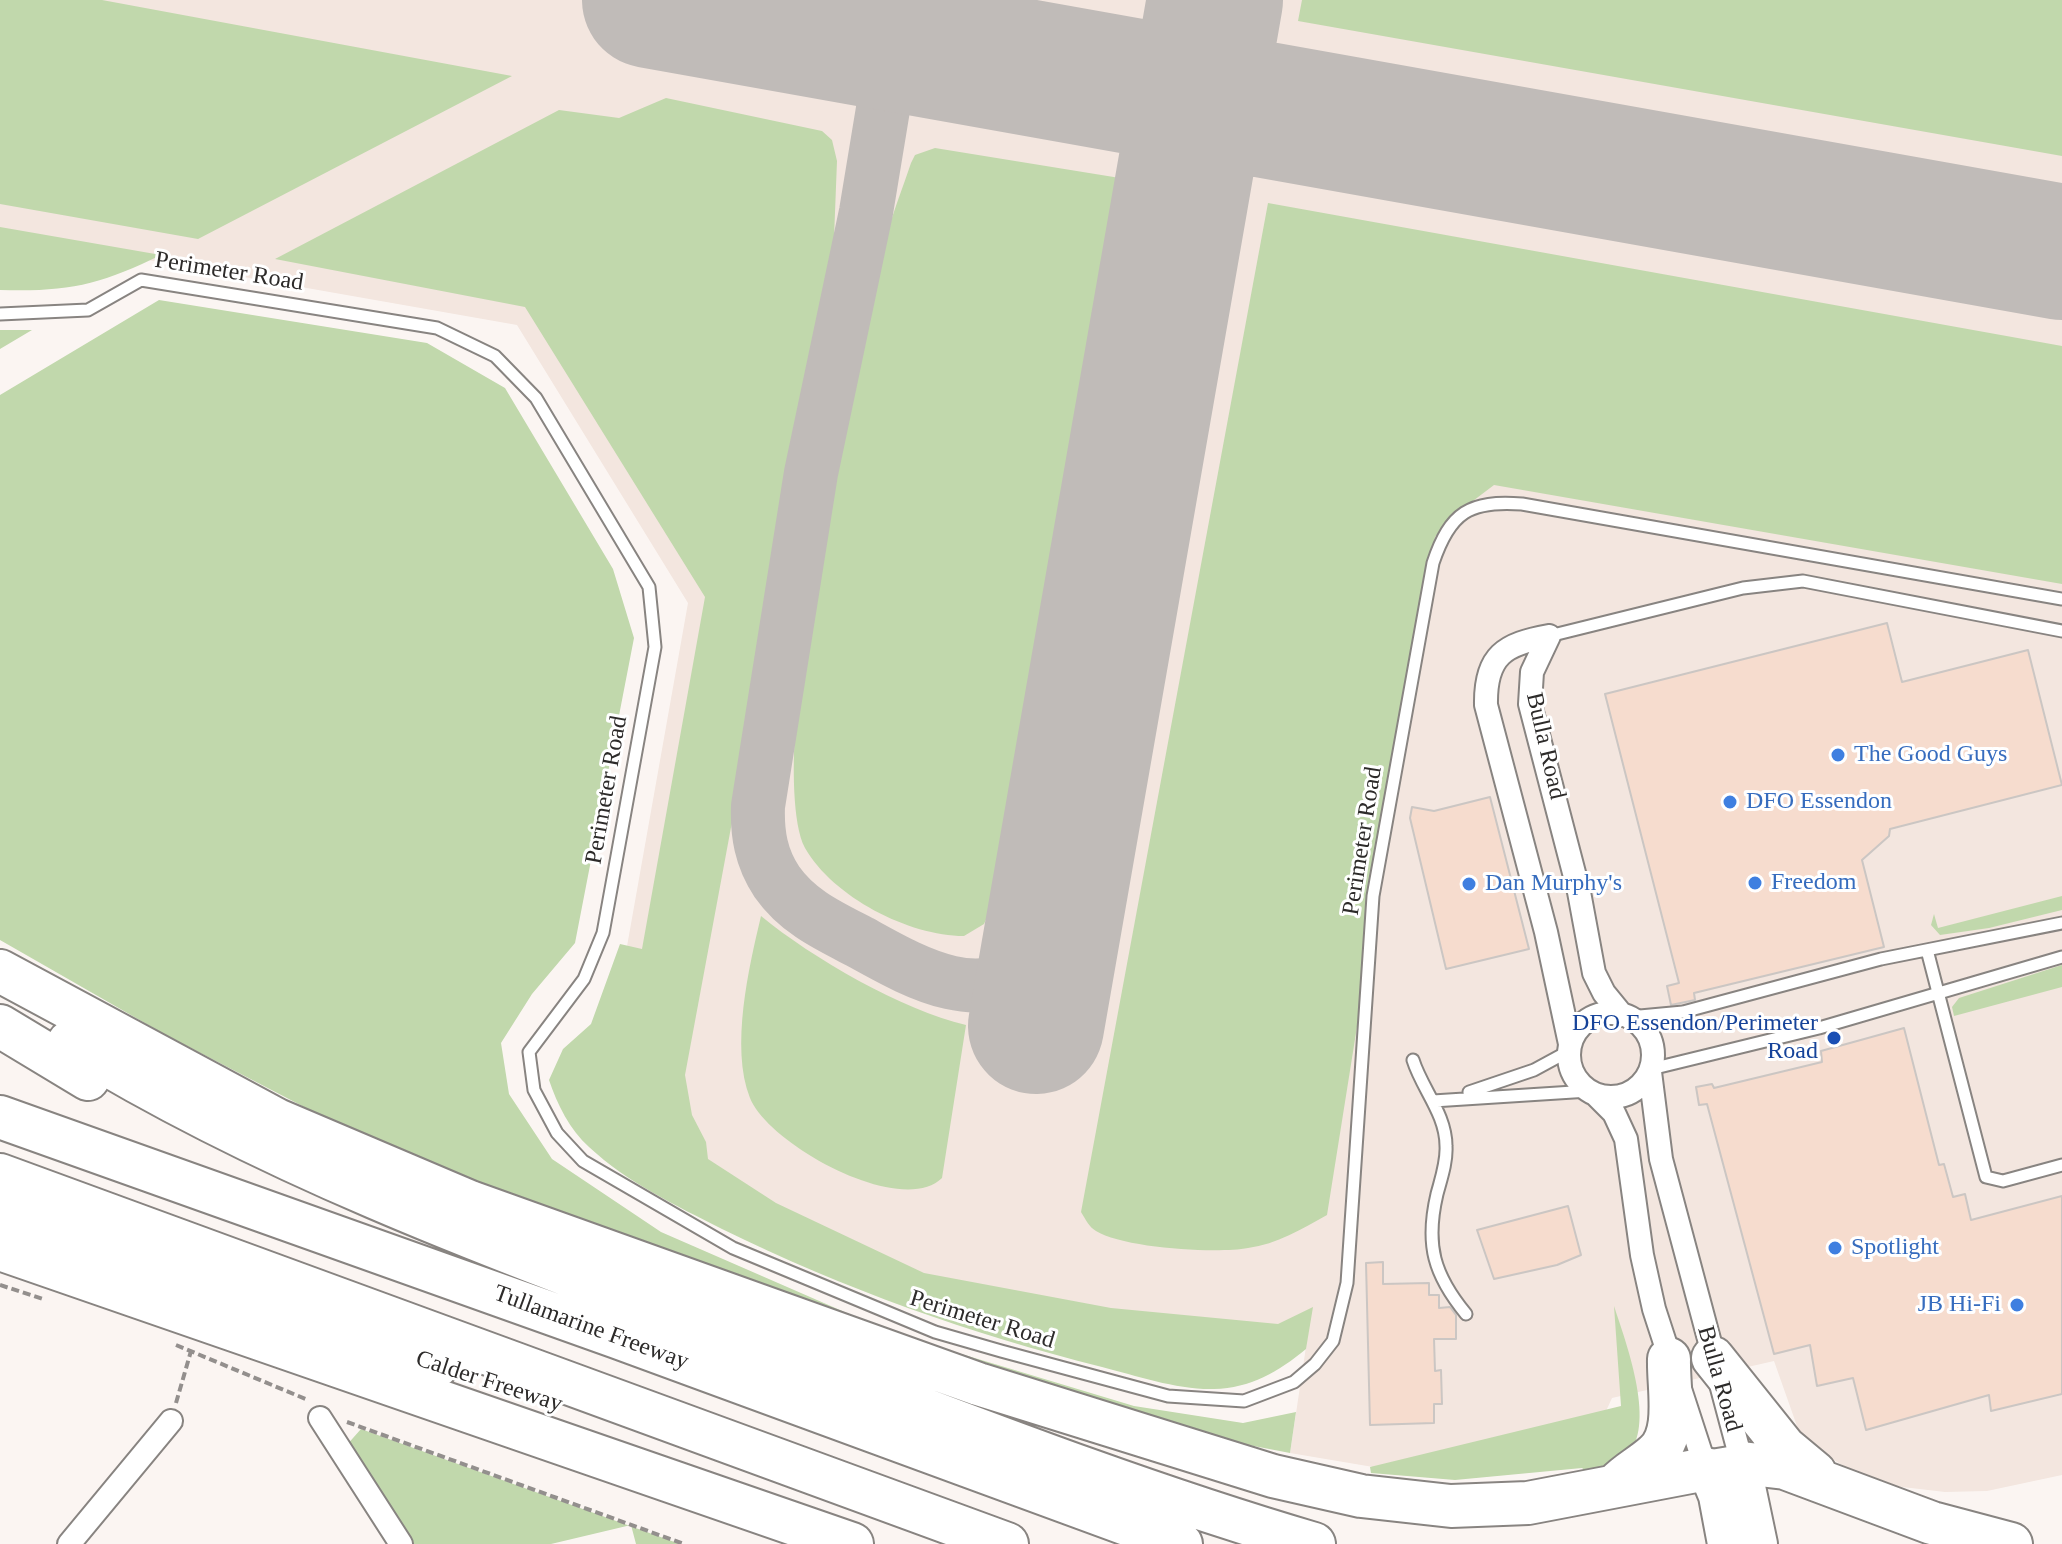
<!DOCTYPE html>
<style>
body{margin:0}
canvas{display:block;background:#fbf5f2}
</style>
<canvas width="2062" height="1544"></canvas>
<script>
const ctx = document.querySelector('canvas').getContext('2d');
ctx.lineJoin = 'round';
function paint(path, color) {
  ctx.fillStyle = color;
  ctx.fill(path, 'evenodd');
}
function strokePath(path, color, width, dash) {
  ctx.strokeStyle = color;
  ctx.lineWidth = width;
  ctx.lineCap = dash ? 'butt' : 'round';
  ctx.setLineDash(dash || []);
  ctx.stroke(path);
}
function label(font, color, halo, rows, align = 'center') {
  ctx.font = font + ' "Times New Roman",serif';
  ctx.lineWidth = 6;
  ctx.setLineDash([]);
  ctx.textBaseline = 'middle';
  ctx.strokeStyle = halo;
  ctx.fillStyle = color;
  for (const [text, x, y, turn = 0] of rows) {
    ctx.save();
    ctx.translate(x, y);
    ctx.rotate((+turn || 0) * Math.PI / 180);
    ctx.textAlign = isNaN(turn) ? turn : align;
    if (halo) ctx.strokeText(text, 0, 0);
    ctx.fillText(text, 0, 0);
    ctx.restore();
  }
}
const built = new Path2D(`
 M0,0H2062V1475L1987,1491L1945,1492L1894,1486L1855,1473L1821,1452L1798,1429L1774,1361L1612,1398L1583,1461L1379,1468L1290,1453L1309,1327L1133,1368L594,1132L688,603L517,325L0,234Z`);
const green = new Path2D(`
 M0,0H102L512,76L198,239L0,204Z
 M1302,0H2062V156L1298,21Z
 M666,98L822,131L832,140L837,161L834,238L806,379L745,752L685,1075L692,1115L706,1142L708,1159L776,1203L924,1273L1111,1308L1278,1324L1313,1307L1306,1349C1278,1372 1251,1388 1214,1389C1178,1390 1137,1376 1102,1367C971,1334 844,1289 722,1229C675,1205 628,1183 589,1147C570,1130 557,1104 549,1080L563,1049L591,1024L620,944L642,949L705,597L525,307L275,259L559,110L619,118Z
 M935,148L1126,179L989,913L984,924L964,936C909,936 833,897 805,848C792,824 793,761 795,733C798,684 811,633 819,584C838,468 858,351 886,238C893,212 903,187 911,163L915,155Z
 M1268,203L2062,346V584L1494,485C1473,501 1451,516 1435,537L1327,1215C1302,1229 1277,1244 1248,1248C1216,1254 1123,1248 1096,1231C1089,1227 1086,1220 1081,1212Z
 M0,227L161,255C100,285 68,292 0,290Z
 M159,300L427,343L505,388L613,569L634,638L575,943L532,994L501,1043L509,1094L552,1159L661,1232L895,1334L1134,1406L1243,1423L1296,1412L1290,1453L1207,1437L766,1305L358,1135L164,1034L0,940V395Z
 M0,330H32L0,349Z
 M2062,896V910L1989,928L1940,935L1931,925L1934,914L1938,928Z
 M761,916C812,958 902,1010 966,1025L942,1178C901,1218 768,1144 750,1098C730,1047 749,967 761,916Z
 M2062,965V987L1954,1016L1952,1007L1959,998Z
 M1614,1306C1625,1340 1656,1421 1629,1453C1621,1463 1604,1471 1594,1478L1582,1468L1455,1480L1371,1473L1370,1467L1621,1406Z
 M361,1429L680,1544H636L631,1525L551,1544H411L345,1447Z`);
const taxiway = new Path2D(`
 M901,0L866,212L811,473L758,806C757,834 761,858 777,882C798,912 829,926 860,942C911,970 982,1013 1033,961C1054,940 1057,899 1064,870
 M911,0C922,27 941,46 967,57`);
const runway = new Path2D(`
 M650,0L2062,252
 M1036,1026L1215,0`);
const building = new Path2D(`
 M1887,623L1902,682L2028,650L2062,785L1890,829L1889,836L1862,860L1884,947L1694,993L1695,1000L1671,1005L1667,986L1679,983L1605,694Z
 M1490,797L1529,949L1446,969L1410,818L1412,807L1434,811Z
 M1904,1028L1939,1165L1944,1164L1953,1197L1965,1194L1971,1220L2062,1196V1394L1991,1411L1989,1395L1866,1430L1853,1378L1817,1386L1810,1345L1774,1354L1707,1104L1699,1105L1696,1087L1712,1084L1714,1088L1822,1062L1821,1051Z
 M1568,1206L1581,1255L1557,1265L1494,1279L1477,1230Z
 M1383,1262V1284L1429,1283V1295H1439V1308L1450,1307L1456,1315V1339H1434L1435,1371L1441,1370L1442,1404H1434V1423L1370,1425L1366,1263Z`);
const path = new Path2D(`
 M0,1285L43,1299
 M176,1345L308,1400
 M176,1403L191,1351
 M347,1422L684,1544`);
const lane = new Path2D(`
 M0,314L88,310L141,280L437,328L495,356L536,398L649,587L655,647L603,933L584,979L529,1052L534,1090L557,1133L583,1161L733,1248L935,1332L1001,1351L1168,1396L1244,1401L1294,1382L1315,1364L1333,1341L1347,1283L1373,896L1433,563C1450,512 1470,500 1522,504L2062,599
 M1549,636L1743,588L1803,581L2062,631
 M1927,950L1986,1177L2003,1181L2062,1165
 M1629,1017L1683,1012L1881,959L2062,923
 M1413,1060C1422,1089 1446,1114 1446,1146C1447,1162 1441,1179 1437,1194C1425,1245 1434,1275 1466,1314
 M1651,1069L1819,1028L2062,957
 M1469,1092L1534,1070L1569,1051
 M1433,1101L1589,1091`);
const street = new Path2D(`
 M1549,636C1505,644 1485,655 1486,705L1546,932L1570,1044
 M1549,636L1532,672L1530,704L1579,892L1594,973L1604,993L1622,1015
 M1569 1055a42 42 0 1 1 84 0a42 42 0 1 1-84 0Z
 M1650,1072L1661,1159L1742,1463
 M1595,1094L1614,1113L1626,1139L1642,1255L1654,1309L1706,1469
 M320,1418L401,1544
 M69,1544L171,1421`);
const primary = new Path2D(`
 M1726,1544L1717,1496L1706,1469L1742,1463L1759,1544`);
const highway = new Path2D(`
 M0,971L277,1120L470,1202L978,1384L1273,1476L1361,1496L1451,1506L1528,1503L1706,1469
 M0,1026L88,1079
 M69,1042C279,1171 511,1254 741,1340C931,1411 1120,1487 1314,1544
 M0,1117L617,1337L1181,1544
 M0,1175L1007,1544
 M0,1215L438,1365
 M0,1249L852,1544
 M1713,1358L1785,1448L1815,1473
 M1742,1463L1785,1468L1932,1523L2011,1544
 M1616,1485C1628,1472 1642,1466 1655,1454C1679,1434 1668,1388 1669,1359`);
const markers = [
 [1838,755,8,"#3f7fe0"],
 [1730,802,8,"#3f7fe0"],
 [1755,883,8,"#3f7fe0"],
 [1469,884,8,"#3f7fe0"],
 [1834,1038,8,"#1a4fb4"],
 [1835,1248,8,"#3f7fe0"],
 [2017,1305,8,"#3f7fe0"]
];
const streetNames = [
 ["Perimeter Road",229,272,9],
 ["Bulla Road",1545,746,77],
 ["Perimeter Road",607,790,-80],
 ["Perimeter Road",1363,841,-81],
 ["Perimeter Road",982,1320,17],
 ["Tullamarine Freeway",591,1328,20],
 ["Bulla Road",1719,1379,74],
 ["Calder Freeway",489,1382,18]
];
const shopNames = [
 ["The Good Guys",1854,755],
 ["DFO Essendon",1746,802],
 ["Freedom",1771,883],
 ["Dan Murphy's",1485,884],
 ["Spotlight",1851,1248],
 ["JB Hi-Fi",2001,1305,"right"]
];
const transitNames = [
 ["DFO Essendon/Perimeter",1818,1024],
 ["Road",1818,1052]
];
paint(built, '#f3e6df');
paint(green, '#c1d8ac');
strokePath(taxiway, '#c0bbb8', 54);
strokePath(runway, '#c0bbb8', 136);
paint(building, '#f6dcce');
strokePath(building, '#cbc6c3', 2);
strokePath(lane, '#888481', 15);
strokePath(street, '#888481', 26);
strokePath(primary, '#888481', 40);
strokePath(highway, '#888481', 46);
strokePath(path, '#938f8d', 4, [8, 4]);
strokePath(lane, '#fff', 11);
strokePath(street, '#fff', 22);
strokePath(primary, '#fff', 36);
strokePath(highway, '#fff', 42);
for (const [x, y, r, color] of markers) {
  const dot = new Path2D();
  dot.arc(x, y, r, 0, 2 * Math.PI);
  ctx.fillStyle = color;
  ctx.fill(dot);
  strokePath(dot, '#fff', 3);
}
label('24px', '#2d2b2a', '#fff', streetNames);
label('24px', '#366cbe', '#fff', shopNames, 'left');
label('24px', '#164399', '#fff', transitNames, 'right');
</script>
